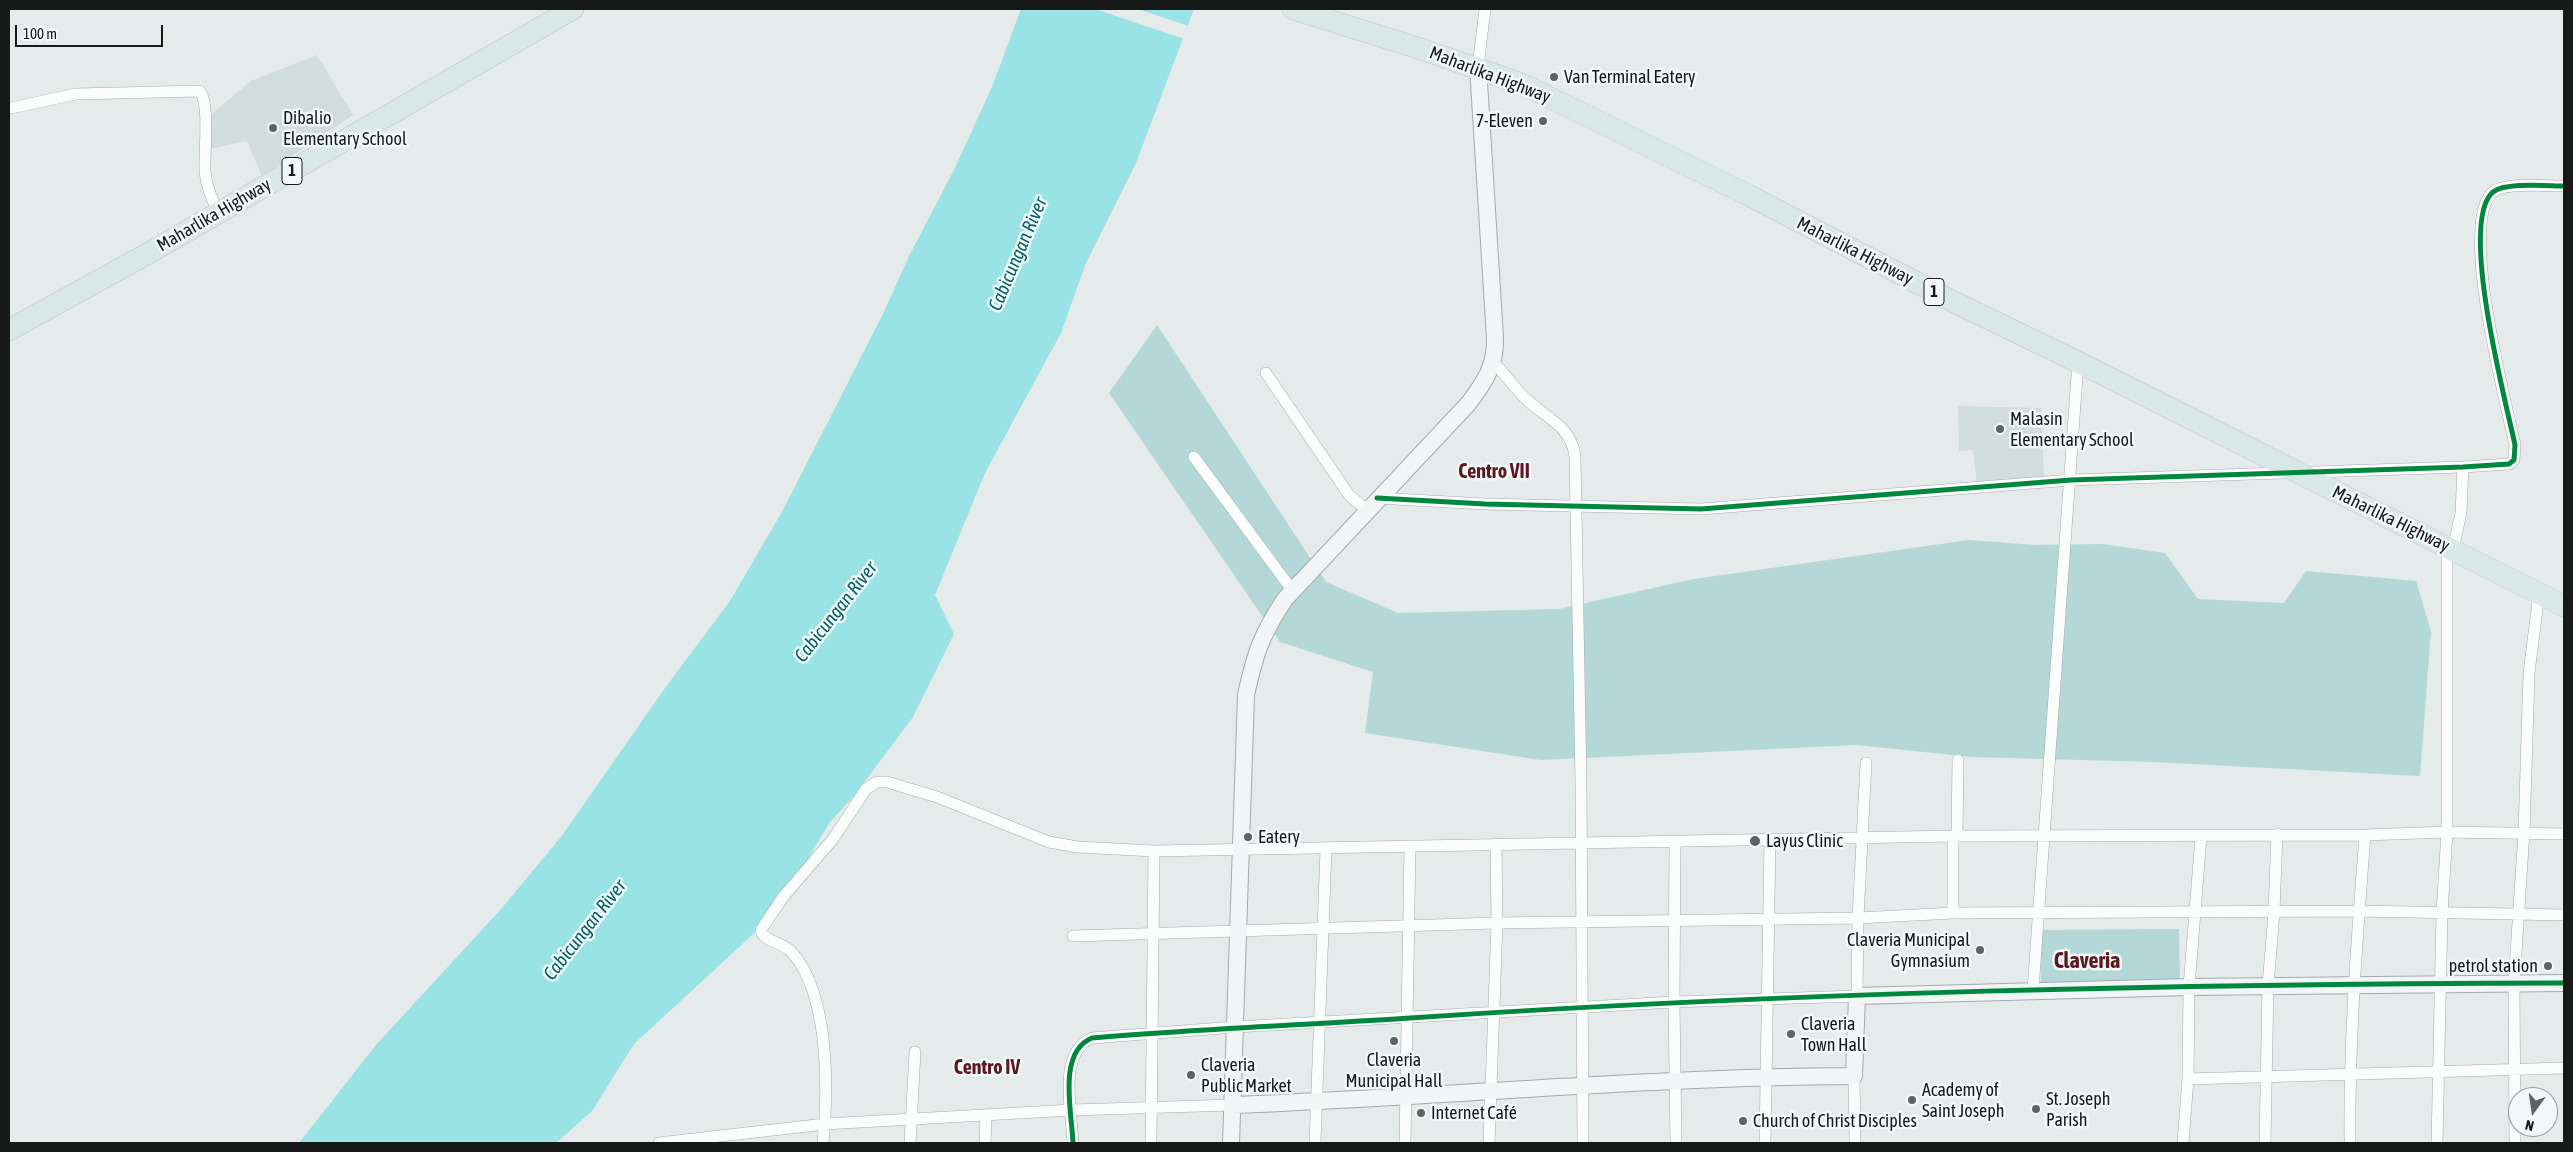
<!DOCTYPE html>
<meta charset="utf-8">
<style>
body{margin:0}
#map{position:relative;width:2573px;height:1152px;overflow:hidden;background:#e5eaea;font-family:"Asap Condensed",sans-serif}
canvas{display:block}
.frame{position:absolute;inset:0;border:10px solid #171919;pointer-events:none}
.north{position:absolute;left:2508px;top:1087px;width:50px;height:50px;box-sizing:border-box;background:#f1f8f9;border:1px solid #9a9f9f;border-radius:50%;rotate:194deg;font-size:14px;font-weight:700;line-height:20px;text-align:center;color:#171919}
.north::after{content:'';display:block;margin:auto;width:18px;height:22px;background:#5f6262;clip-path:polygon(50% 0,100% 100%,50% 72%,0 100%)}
.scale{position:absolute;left:15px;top:25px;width:148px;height:22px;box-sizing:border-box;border:2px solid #171919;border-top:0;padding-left:6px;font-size:15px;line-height:18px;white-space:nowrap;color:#171919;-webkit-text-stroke:4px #f1f8f9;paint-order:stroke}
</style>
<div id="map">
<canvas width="2573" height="1152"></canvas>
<div class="frame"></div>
<div class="north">N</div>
<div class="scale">100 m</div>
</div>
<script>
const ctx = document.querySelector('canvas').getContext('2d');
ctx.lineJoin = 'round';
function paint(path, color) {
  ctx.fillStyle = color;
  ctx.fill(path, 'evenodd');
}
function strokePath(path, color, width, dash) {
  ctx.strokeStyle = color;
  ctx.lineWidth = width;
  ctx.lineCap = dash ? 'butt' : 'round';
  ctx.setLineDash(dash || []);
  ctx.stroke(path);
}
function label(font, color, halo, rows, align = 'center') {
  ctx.font = font + ' "Asap Condensed",sans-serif';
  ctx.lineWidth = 5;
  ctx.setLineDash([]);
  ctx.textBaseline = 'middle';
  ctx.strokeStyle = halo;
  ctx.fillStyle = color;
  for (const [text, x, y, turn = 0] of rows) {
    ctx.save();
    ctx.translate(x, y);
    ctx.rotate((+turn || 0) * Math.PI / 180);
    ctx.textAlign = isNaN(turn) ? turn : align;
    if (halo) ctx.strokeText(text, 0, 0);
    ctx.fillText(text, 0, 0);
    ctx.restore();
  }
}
const built = new Path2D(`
 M317,55L353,115L262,176L247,141L210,149L212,114L251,81Z
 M1958,406L2041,408L2044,477L1977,483L1973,450L1959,451Z`);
const green = new Path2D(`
 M1157,325L1326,582L1398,613L1559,609L1694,579L1969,540L2035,545L2102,544L2165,553L2198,599L2284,603L2306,571L2416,581L2431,631L2420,776L2155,762L1972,757L1857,745L1541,760L1365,733L1373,672L1280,642L1109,393Z
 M2179,929L2180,982L2041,983L2040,930Z`);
const water = new Path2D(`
 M1021,9H1194L1136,163L1086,263L1061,333L985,473L935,595L954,634L913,717L854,796L830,822L776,913L634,1044L592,1111L556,1143H299L376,1045L502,908L561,837L665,688L730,601L783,510L884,312L909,256L954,170L992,87Z`);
const pier = new Path2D(`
 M1095,9H1138L1189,26L1184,39Z`);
const street = new Path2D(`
 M1478,67L1485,9
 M11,108L76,94L200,91C210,105 204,152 205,171C206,186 211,198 218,211
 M1494,363C1505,374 1514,387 1525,398C1545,418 1571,425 1575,456L1581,783L1583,1143
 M1266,373L1349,495L1367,510
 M1194,457L1292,590
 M1377,498L1485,504L1701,509L2071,480L2463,467L2509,464L2514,460L2515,445C2506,402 2458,222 2493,192C2505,182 2548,186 2564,186
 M2453,549L2461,513L2463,467
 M1957,836L1958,760
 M1675,842L1674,1002L1676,1143
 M1154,851L1953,836L2365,835L2447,832L2564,834
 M1953,913V836
 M1073,936L1497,923L1858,918L1953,913L2359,911L2564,915
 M2033,990L2078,362
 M1854,1076L1855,1143
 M2188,1079L2564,1068
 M659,1143L825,1124L1072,1110L1232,1105
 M823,1143C828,1091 829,1009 800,963C796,958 793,952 788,949C780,942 763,941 761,930L783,897L833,839L866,789L877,782H887L937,797L1049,842L1078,847L1154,851L1151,1143
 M910,1143L915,1052
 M985,1143L986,1115
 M1073,1143C1072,1113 1057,1052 1092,1038L1235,1027L1674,1002L1857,996L1858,918L1866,763
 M1315,1143L1326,849
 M1405,1143L1410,846
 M1489,1143L1497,923L1496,844
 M1765,1143L1770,840
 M2183,1143L2188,1079L2189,987L2201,836
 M2265,1143L2268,986L2274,912L2277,834
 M2350,1143C2349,1040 2357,938 2365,835
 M2437,1143L2442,913L2447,832V546
 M2515,1143L2514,983L2524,832L2529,673L2539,593`);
const secondary = new Path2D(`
 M1232,1105C1439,1097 1646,1077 1854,1076L1857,996L2189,987L2564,983
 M1231,1143L1246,695C1255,654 1261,635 1285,599L1468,404C1484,383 1496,366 1495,338L1478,67`);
const highway = new Path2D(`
 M1293,9L1418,48L1522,84L1748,195L1954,302L2078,362L2564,606
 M9,330L147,254L573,9`);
const cycleway = new Path2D(`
 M1377,498L1485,504L1701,509L2071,480L2463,467L2509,464L2514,460L2515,445C2506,402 2458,222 2493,192C2505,182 2548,186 2564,186
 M1073,1143C1072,1113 1057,1052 1092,1038C1198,1029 1304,1025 1410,1018C1794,992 2179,984 2564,983`);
const markers = [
 [1554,77,5,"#5f6262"],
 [1543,121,5,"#5f6262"],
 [273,128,5,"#5f6262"],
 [2000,429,5,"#5f6262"],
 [1248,837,5,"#5f6262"],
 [1755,841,6,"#5f6262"],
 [1980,950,5,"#5f6262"],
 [2548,966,5,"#5f6262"],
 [1791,1034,5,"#5f6262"],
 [1394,1041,5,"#5f6262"],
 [1191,1075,5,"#5f6262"],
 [1912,1100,5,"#5f6262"],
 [2036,1109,5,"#5f6262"],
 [1421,1113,5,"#5f6262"],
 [1743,1121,5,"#5f6262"]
];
const shields = [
 [292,171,20],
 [1934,292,20]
];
const shieldNames = [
 ["1",292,171],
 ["1",1934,292]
];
const streetNames = [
 ["Maharlika Highway",1490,75,21],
 ["Maharlika Highway",214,215,-30],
 ["Maharlika Highway",1855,251,27],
 ["Maharlika Highway",2391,519,26]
];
const poiNames = [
 ["Van Terminal Eatery",1564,77],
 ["Dibalio",283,118],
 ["Elementary School",283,139],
 ["7-Eleven",1533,121,"right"],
 ["Malasin",2010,419],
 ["Elementary School",2010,440],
 ["Eatery",1258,837],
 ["Layus Clinic",1766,841],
 ["Claveria Municipal",1970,940,"right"],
 ["Gymnasium",1970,961,"right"],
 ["petrol station",2538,966,"right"],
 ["Claveria",1801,1024],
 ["Town Hall",1801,1045],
 ["Claveria",1394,1060,"center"],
 ["Municipal Hall",1394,1081,"center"],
 ["Claveria",1201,1065],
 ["Public Market",1201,1086],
 ["Academy of",1922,1090],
 ["Saint Joseph",1922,1111],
 ["St. Joseph",2046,1099],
 ["Parish",2046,1120],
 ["Internet Café",1431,1113],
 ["Church of Christ Disciples",1753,1121]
];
const waterNames = [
 ["Cabicungan River",1018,254,-67],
 ["Cabicungan River",836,612,-52],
 ["Cabicungan River",585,930,-52]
];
const quarterNames = [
 ["Centro VII",1494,472],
 ["Centro IV",987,1068]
];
const districtNames = [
 ["Claveria",2087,961]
];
paint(built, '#d1dcdc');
paint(green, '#b4d7d8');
paint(water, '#99e2e5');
paint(pier, '#e5eaea');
strokePath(street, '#a6aaaa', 12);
strokePath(secondary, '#a6aaaa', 18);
strokePath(highway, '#c3c5c5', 22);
strokePath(street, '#fbfcfc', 11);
strokePath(secondary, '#f1f5f6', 16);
strokePath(highway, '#dae7e7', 21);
strokePath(cycleway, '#00873e', 5);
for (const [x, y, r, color] of markers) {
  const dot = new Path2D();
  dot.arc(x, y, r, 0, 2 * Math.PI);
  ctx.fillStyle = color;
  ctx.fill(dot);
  strokePath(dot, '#f1f8f9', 2);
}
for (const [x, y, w] of shields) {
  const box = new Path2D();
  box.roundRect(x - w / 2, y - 13.5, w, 27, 4);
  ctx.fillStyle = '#f1f8f9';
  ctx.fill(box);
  strokePath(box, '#171919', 1);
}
label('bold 16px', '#171919', null, shieldNames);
label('18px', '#171919', '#f1f8f9', streetNames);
label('18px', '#171919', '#f1f8f9', poiNames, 'left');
label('italic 19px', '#006063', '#f1f8f9', waterNames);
label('bold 20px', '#5e1920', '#f1f8f9', quarterNames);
label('bold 22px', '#5e1920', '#f1f8f9', districtNames);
</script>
